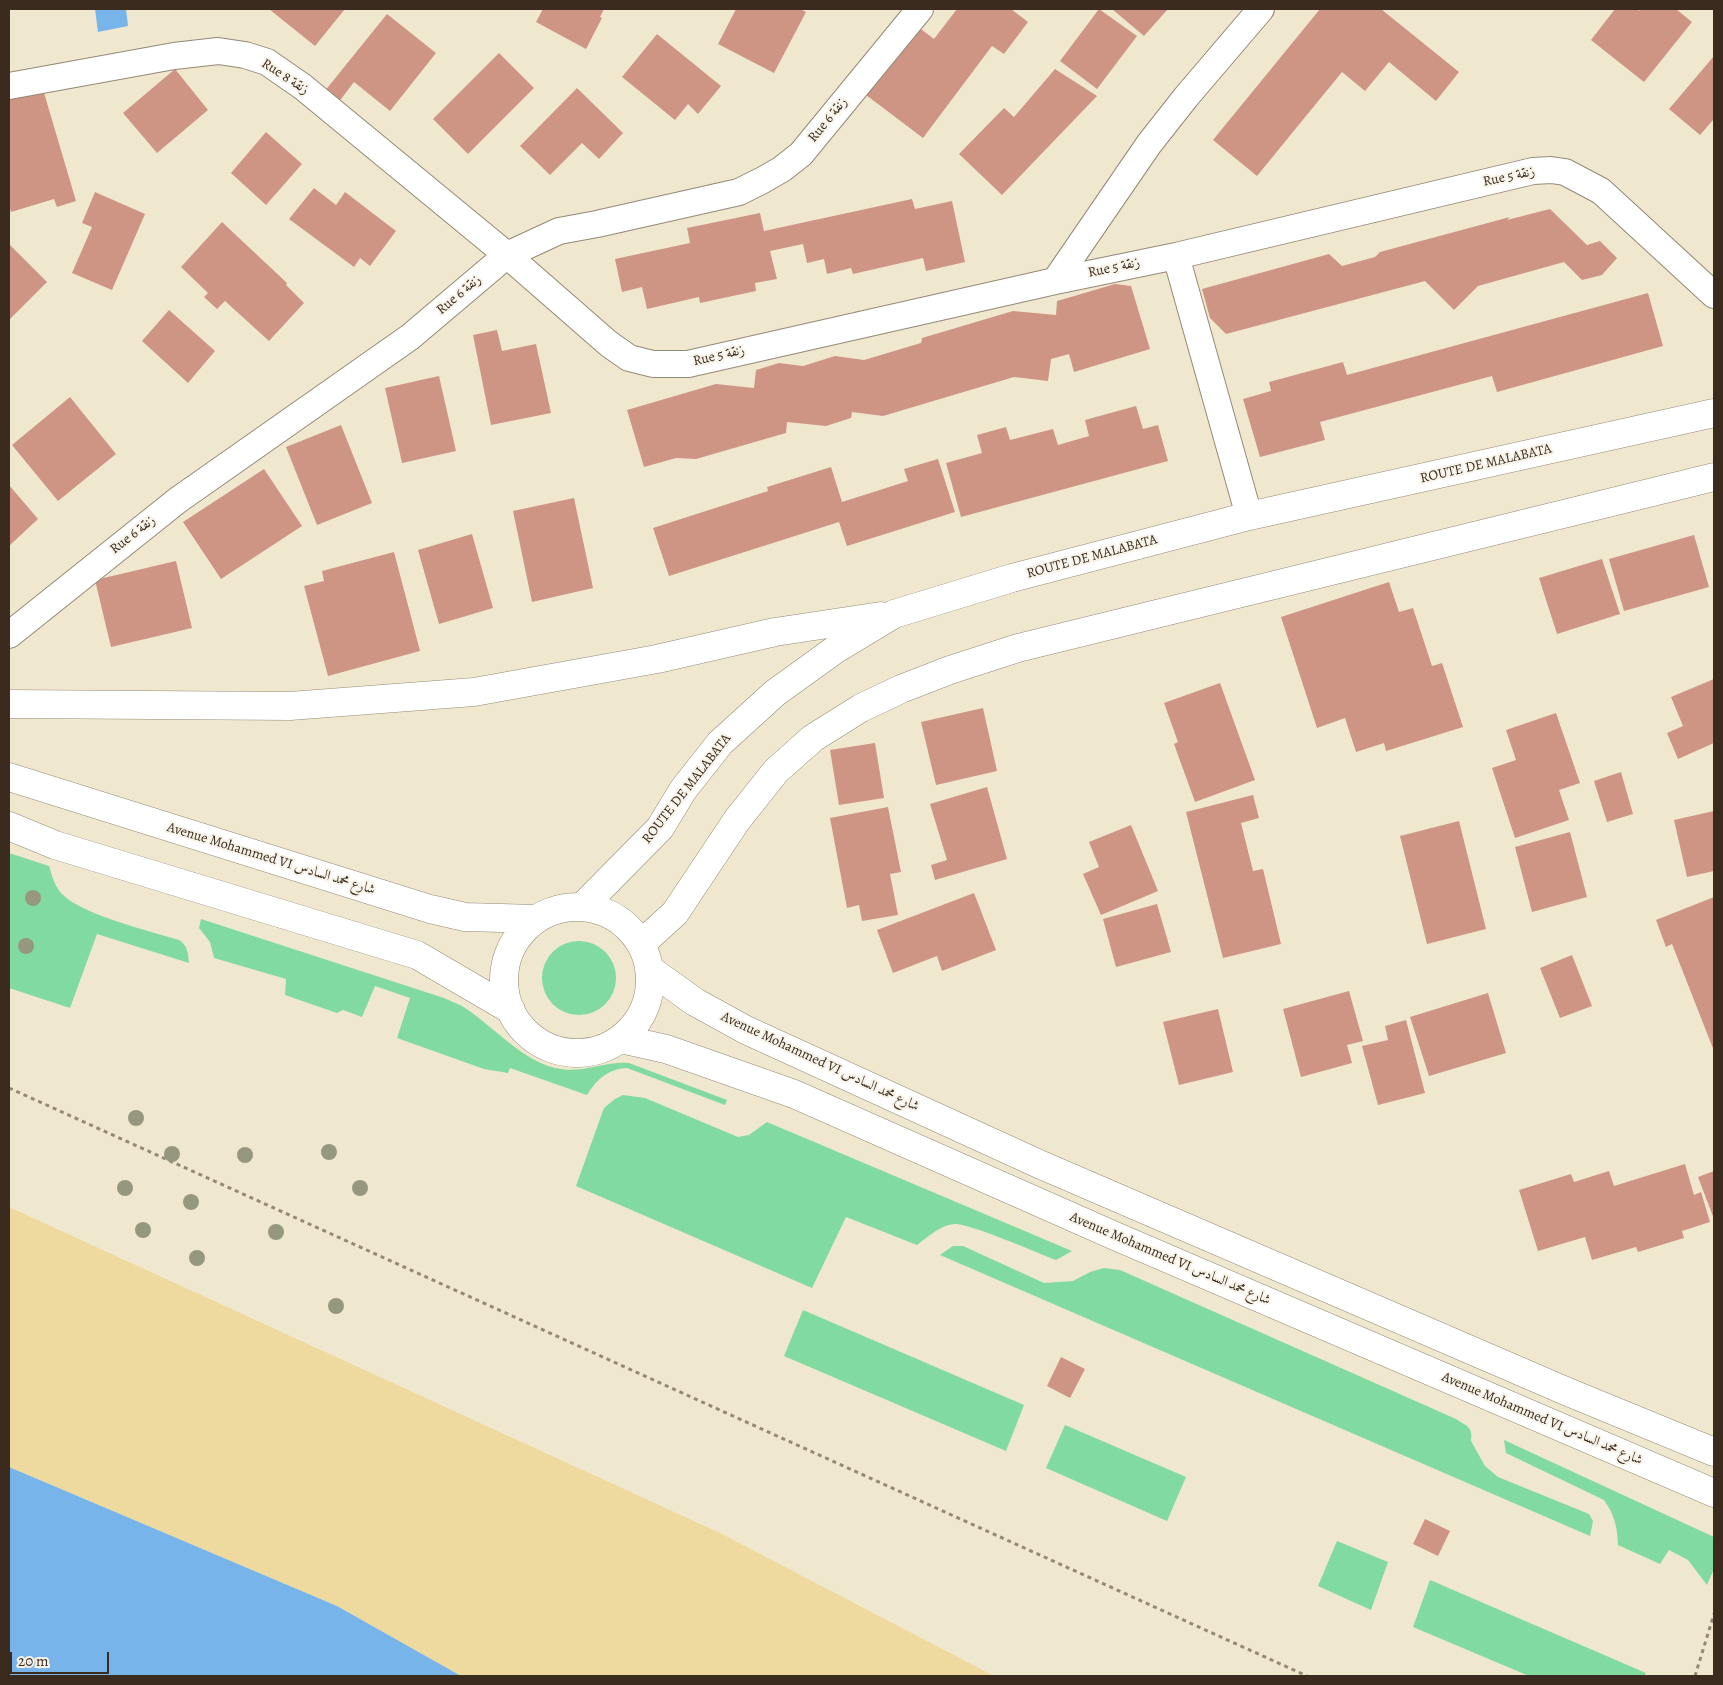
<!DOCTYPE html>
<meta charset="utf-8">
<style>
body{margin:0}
#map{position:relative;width:1723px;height:1685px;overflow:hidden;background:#efe8cf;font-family:Alegreya,serif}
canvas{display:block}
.frame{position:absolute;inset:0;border:10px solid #3b2a1e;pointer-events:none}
.scale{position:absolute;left:10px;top:1652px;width:99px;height:22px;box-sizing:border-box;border:2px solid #3b2a1e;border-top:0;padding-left:6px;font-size:15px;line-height:18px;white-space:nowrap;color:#3b2a1e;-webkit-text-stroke:4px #f7f3e8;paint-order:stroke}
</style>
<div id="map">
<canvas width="1723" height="1685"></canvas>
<div class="frame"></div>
<div class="scale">20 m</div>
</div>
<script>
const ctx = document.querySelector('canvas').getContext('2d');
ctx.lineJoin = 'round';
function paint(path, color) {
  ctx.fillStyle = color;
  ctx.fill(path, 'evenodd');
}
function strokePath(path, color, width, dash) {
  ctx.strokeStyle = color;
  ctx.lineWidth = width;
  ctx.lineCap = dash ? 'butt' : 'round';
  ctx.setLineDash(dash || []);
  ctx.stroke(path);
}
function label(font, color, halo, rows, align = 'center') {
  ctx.font = font + ' Alegreya,Amiri,serif';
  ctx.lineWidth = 4;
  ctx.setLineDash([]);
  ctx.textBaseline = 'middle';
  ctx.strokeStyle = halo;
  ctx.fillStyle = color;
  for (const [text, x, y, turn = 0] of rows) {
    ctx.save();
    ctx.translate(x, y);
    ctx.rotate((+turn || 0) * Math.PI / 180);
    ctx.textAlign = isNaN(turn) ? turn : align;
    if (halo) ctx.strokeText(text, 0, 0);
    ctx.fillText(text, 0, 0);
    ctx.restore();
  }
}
const green = new Path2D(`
 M9,853L49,866C52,876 55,887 62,894C83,915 149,931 179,940C188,946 188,953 189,963L97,934L70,1008L9,988Z
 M201,919L444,998C450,1001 456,1003 462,1006C493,1025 524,1064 561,1069C584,1073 606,1061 629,1063L727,1100L725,1105L627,1068C608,1069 597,1079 587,1095L510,1068L508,1073L484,1069L397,1038L410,998L375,986L362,1017L343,1010L337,1013L285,995L286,979L214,958L210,942L199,928Z
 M542 978a37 37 0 1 1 74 0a37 37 0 1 1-74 0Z
 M623,1095L645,1098L738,1137L749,1135L767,1122L1072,1251L1056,1260C1037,1253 970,1223 954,1224C939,1226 929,1236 917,1245L846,1217L812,1288L576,1186L604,1108L615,1099Z
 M953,1246H963L1044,1283L1073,1281L1090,1272L1104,1268L1120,1270L1456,1419C1467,1426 1473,1427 1471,1441L1485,1466L1498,1477L1589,1514L1593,1521L1590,1536L940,1255Z
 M803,1310L1024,1405L1006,1451L784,1356Z
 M1065,1425L1186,1477L1167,1521L1046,1468Z
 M1504,1440L1714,1537V1569L1707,1585L1688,1560L1669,1550L1660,1564L1618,1545C1617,1526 1615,1516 1604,1500L1506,1453Z
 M1337,1541L1388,1562L1371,1610L1318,1586Z
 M1430,1580L1646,1673L1644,1676H1529L1413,1627Z`);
const sand = new Path2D(`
 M9,1207L720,1533L994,1676H461L337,1606L9,1467Z`);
const water = new Path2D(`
 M95,9H126L128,26L98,32Z
 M9,1467L337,1606L461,1676H9Z`);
const building = new Path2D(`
 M269,9H345L315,46Z
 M543,9H604L600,17L602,18L586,49L536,22Z
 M736,9H800L806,12L774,73L718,44Z
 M957,9H1011L1028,22L1004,54L992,46L923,138L866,95L917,26L934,39Z
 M1099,9L1137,36L1097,89L1060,61Z
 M1112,9H1168L1144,36Z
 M1320,9H1381L1459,72L1436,101L1389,62L1365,91L1342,72L1257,176L1213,140Z
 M1615,9H1637L1639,11L1640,9H1676L1692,22L1644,82L1591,40Z
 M387,14L436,53L390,111L354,82L338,103L324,92Z
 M657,34L721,86L698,114L688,104L675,120L622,77Z
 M499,53L534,88L468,154L433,119Z
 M1714,56V122L1713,120L1700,135L1669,109Z
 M175,69L208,110L157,153L123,113Z
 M1055,69L1097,96L1002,195L959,154L1004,108L1014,117Z
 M42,86L76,201L57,207L54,199L11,212L9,205V95Z
 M577,88L623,133L599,159L582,143L550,175L520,146Z
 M266,132L302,164L266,205L231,173Z
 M314,188L336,205L345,192L396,231L370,266L360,258L354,267L289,219Z
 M95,192L145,214L112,290L72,273L92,227L82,223Z
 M912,199L915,209L952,201L965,262L926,271L923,258L853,274L851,268L827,274L824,259L807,263L803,244L770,251L777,279L755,283L756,291L700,303L699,297L647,309L642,287L622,292L615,259L690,243L687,228L760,213L764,231Z
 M1550,209L1587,245L1600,241L1617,258L1602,275L1582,280L1564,262L1478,286L1454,310L1425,281L1226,334L1210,318L1202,289L1329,254L1342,266L1375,257L1380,252L1510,217L1507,220Z
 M222,222L287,283L286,285L304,303L269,341L225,301L217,309L204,297L208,293L181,267Z
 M9,244L47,282L9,320Z
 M1115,284L1131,286L1150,349L1074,372L1069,354L1051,359L1048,381L1014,377L883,416L852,412L851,418L826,426L787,422L786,433L696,459L676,458L644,467L627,410L716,384L754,388L756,370L779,363L803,366L835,356L864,360L921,343L922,338L1013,311L1056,315L1057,301Z
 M1648,293L1663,346L1497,392L1492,376L1320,422L1325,440L1260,457L1243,399L1271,391L1269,382L1343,362L1347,375Z
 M169,310L215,351L188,383L142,341Z
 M497,330L502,351L536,344L551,413L491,425L473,335Z
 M439,376L456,451L402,463L385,388Z
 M70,397L116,454L58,501L12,445Z
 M1136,406L1143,429L1158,425L1168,461L961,517L946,463L982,453L977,435L1006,427L1010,440L1053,429L1058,445L1089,436L1085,420Z
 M341,425L372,503L317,525L286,447Z
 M938,459L955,512L847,546L839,522L669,576L653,528L768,491L767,487L831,467L842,502L908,481L904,469Z
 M264,469L302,526L221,579L183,522Z
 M9,485L38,519L9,546Z
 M574,498L593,588L532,602L513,511Z
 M472,534L493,608L439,624L418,550Z
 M1694,535L1709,587L1624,611L1609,559Z
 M394,552L420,651L328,676L304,586L324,581L322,571Z
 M1602,559L1620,614L1557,634L1539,578Z
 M176,561L192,628L111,647L95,580Z
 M1389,582L1399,612L1413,608L1432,666L1442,663L1463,727L1386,751L1384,743L1356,752L1345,718L1317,728L1281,617Z
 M1714,679V743L1678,759L1667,733L1683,726L1671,697Z
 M1220,683L1255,780L1195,802L1174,744L1178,742L1164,703Z
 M983,708L997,771L936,785L921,722Z
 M1556,713L1580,783L1559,790L1569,820L1515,838L1492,768L1516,760L1506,730Z
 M875,743L884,798L839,805L830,750Z
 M1621,772L1633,814L1607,822L1594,781Z
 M987,787L1007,859L935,880L931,865L947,860L930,804Z
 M1253,795L1259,818L1241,823L1253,871L1263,869L1281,944L1223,958L1186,812Z
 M888,807L901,872L890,874L898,915L862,921L859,905L847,908L830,818Z
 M1714,811V871L1687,877L1674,820Z
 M1459,821L1486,929L1427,944L1400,836Z
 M1131,825L1158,891L1101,915L1083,874L1099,867L1089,842Z
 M1570,832L1587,897L1532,912L1515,847Z
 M974,893L996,950L942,971L937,956L893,973L877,930Z
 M1714,897V1051L1672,944L1666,947L1656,920Z
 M1157,904L1171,952L1116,967L1103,919Z
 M1572,955L1592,1006L1560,1018L1540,968Z
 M1349,991L1363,1041L1347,1045L1352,1063L1301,1077L1283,1009Z
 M1488,993L1506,1053L1429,1076L1410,1017Z
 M1218,1009L1233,1072L1179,1085L1163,1022Z
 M1406,1020L1425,1093L1378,1105L1362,1046L1388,1040L1385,1026Z
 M1685,1164L1694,1195L1701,1192L1710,1222L1682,1231L1684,1238L1638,1252L1636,1247L1592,1260L1585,1237L1538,1251L1519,1190L1571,1174L1574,1182L1609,1171L1614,1186Z
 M1714,1171V1219L1698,1177Z
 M1061,1357L1085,1369L1070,1398L1047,1386Z
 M1425,1519L1450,1531L1438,1556L1413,1544Z`);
const path = new Path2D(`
 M9,1088L1307,1676
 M1695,1676L1714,1614`);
const street = new Path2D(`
 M9,86L174,56L218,51L245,55L267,62L303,87L507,255L609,344L629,358L653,364H688L1055,281L1176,256L1533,171L1551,170L1565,172L1601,191L1714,295
 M1176,256L1249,516
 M1055,281L1149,144L1186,97L1261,9
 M9,635L178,500L410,337L507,255L559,231L597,224L739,192L763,180L782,169L801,154L920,9`);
const secondary = new Path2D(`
 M9,704L290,706L474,692L657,659L775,632L881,616
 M9,777L430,909L465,917L536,919
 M9,826L55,845L417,955L511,1010
 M582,907L660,828L683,790L720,743L775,693L836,649L894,614L1012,578L1249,516L1714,413
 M504 980a73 73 0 1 1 146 0a73 73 0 1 1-146 0Z
 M641,944L675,913L737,820L776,771L813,738L861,708L901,689L950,670L1018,648L1714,477
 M649,969L695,1002L746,1030L1039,1164L1568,1392L1714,1452
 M621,1039L666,1049L794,1094L1115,1236L1714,1493`);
const trees = [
 [33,898],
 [26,946],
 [136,1118],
 [329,1152],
 [172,1154],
 [245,1155],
 [125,1188],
 [360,1188],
 [191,1202],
 [143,1230],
 [276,1232],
 [197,1258],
 [336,1306]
];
const streetNames = [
 ["Rue 8 زنقة",285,77,33],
 ["Rue 6 زنقة",828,120,-51],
 ["Rue 5 زنقة",1509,177,-12],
 ["Rue 5 زنقة",1114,268,-12],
 ["Rue 6 زنقة",459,295,-40],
 ["Rue 5 زنقة",719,356,-13],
 ["ROUTE DE MALABATA",1486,464,-13],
 ["Rue 6 زنقة",133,535,-38],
 ["ROUTE DE MALABATA",1092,557,-15],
 ["ROUTE DE MALABATA",687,789,-52],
 ["Avenue Mohammed VI شارع محمد السادس",271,859,17],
 ["Avenue Mohammed VI شارع محمد السادس",820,1062,25],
 ["Avenue Mohammed VI شارع محمد السادس",1170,1259,23],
 ["Avenue Mohammed VI شارع محمد السادس",1542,1419,23]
];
paint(green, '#81da9f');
paint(sand, '#eeda9e');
paint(water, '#76b4e9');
paint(building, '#ce9585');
strokePath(street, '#958976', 28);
strokePath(secondary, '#958976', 29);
strokePath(path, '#958976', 3, [4, 4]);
strokePath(street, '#fff', 26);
strokePath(secondary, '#fff', 28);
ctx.fillStyle = '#95987f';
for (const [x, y] of trees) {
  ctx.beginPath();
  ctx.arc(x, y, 8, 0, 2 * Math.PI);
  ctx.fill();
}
label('14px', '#3b2a1e', '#f7f3e8', streetNames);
</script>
